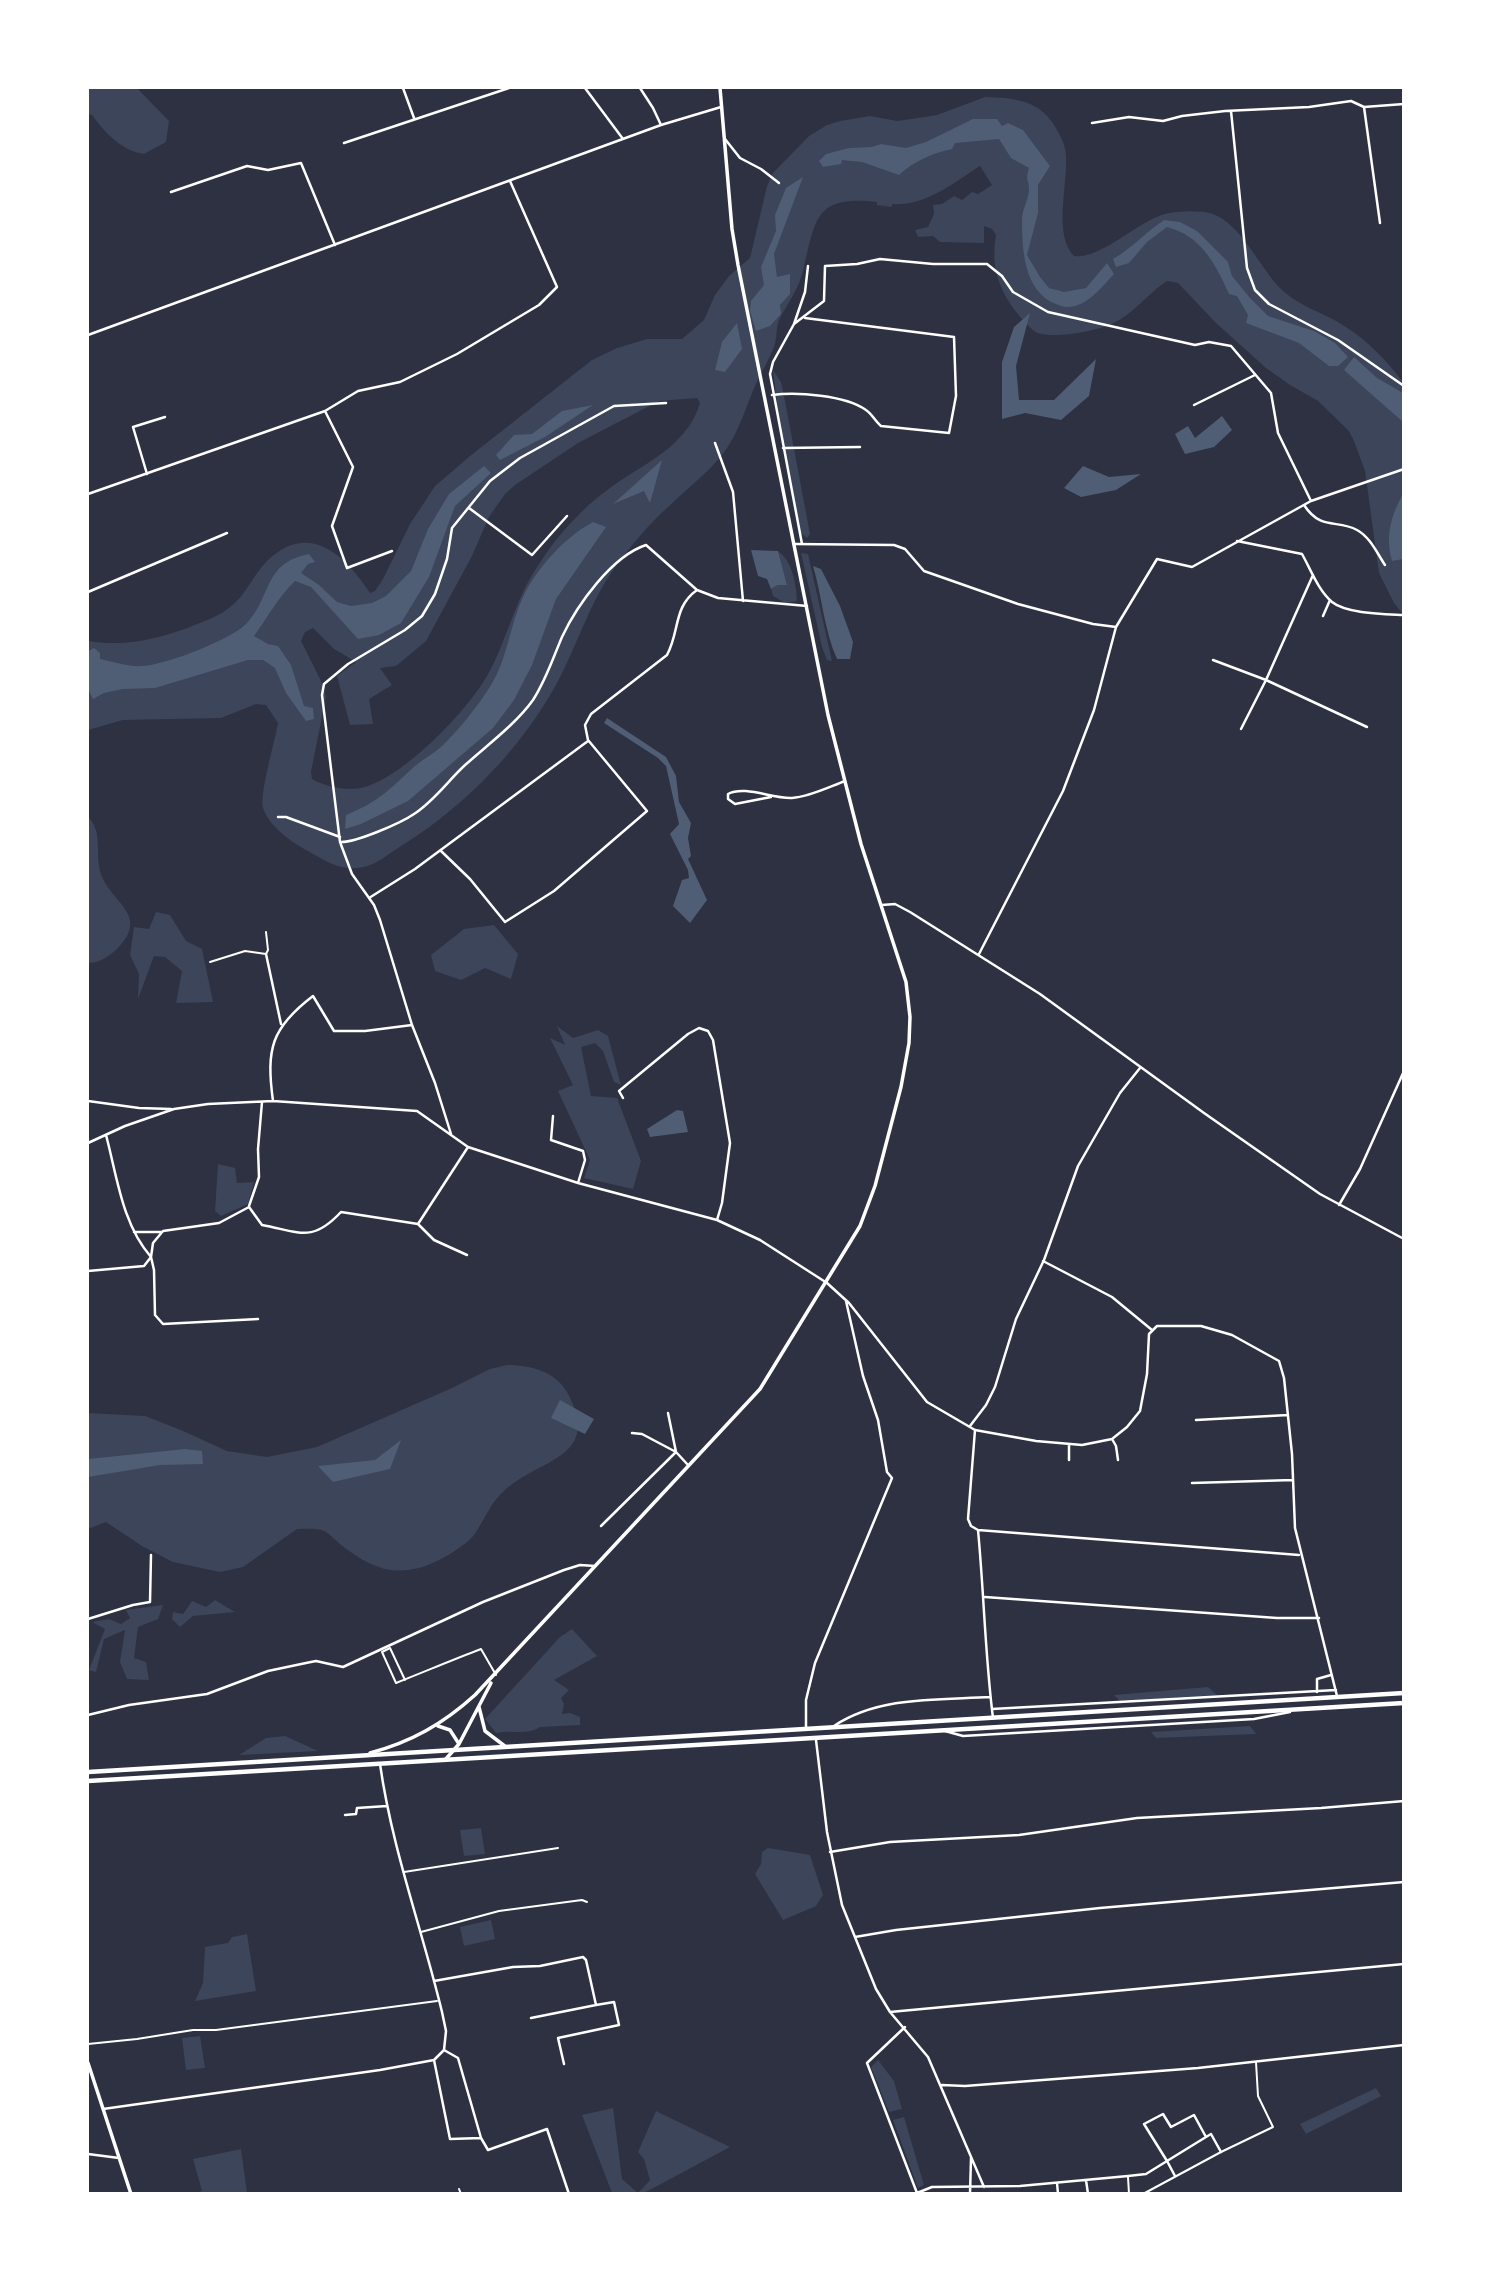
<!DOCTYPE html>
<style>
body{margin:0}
#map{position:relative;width:1491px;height:2281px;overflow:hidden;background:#2d3142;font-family:"Alegreya Sans",sans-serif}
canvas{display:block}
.frame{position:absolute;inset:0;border:89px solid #fff;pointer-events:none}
</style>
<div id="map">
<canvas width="1491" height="2281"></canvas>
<div class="frame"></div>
</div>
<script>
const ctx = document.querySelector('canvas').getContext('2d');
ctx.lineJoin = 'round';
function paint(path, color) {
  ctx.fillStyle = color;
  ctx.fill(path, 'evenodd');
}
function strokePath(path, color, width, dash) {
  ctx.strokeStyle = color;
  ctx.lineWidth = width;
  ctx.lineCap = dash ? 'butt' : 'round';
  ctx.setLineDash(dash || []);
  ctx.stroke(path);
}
const green = new Path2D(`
 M88,88H137L169,121L166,142L144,154C122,151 105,133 92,115L88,114Z
 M985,97C1011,98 1036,99 1052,122C1059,132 1066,145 1066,156C1068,184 1053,235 1074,256C1100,260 1138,221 1165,214C1178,211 1201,210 1213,214C1241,224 1260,268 1281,289C1300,307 1325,313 1346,327C1368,341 1387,361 1403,382V614L1394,603L1379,573L1365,471L1354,441L1349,431L1318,401L1290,385L1266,368L1216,323L1178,283L1167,281C1147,294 1135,313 1112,324C1095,331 1056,339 1038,333C1031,330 1027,324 1022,319C1000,294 990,268 996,235L992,229L984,226V243L940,242L933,236L918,237L915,230L928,227L934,214L933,205L942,204L954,196L962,200L972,192L978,194L992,185L980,166C953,183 925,207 892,204V207L877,205V202C814,195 816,219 803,271C799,289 787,304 779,320C776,328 777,338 774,347C769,360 761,373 755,386C745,409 738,435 722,455C706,475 685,490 667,508C648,525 631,546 616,566C587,605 575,655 549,697C512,759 456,813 395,850C383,858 371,868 356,868C337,870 321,858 306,850C290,841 269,826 263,808C259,795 275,741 278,723L266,705L256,704L221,718L123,720L88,730V641C127,647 161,639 197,624C208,620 221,615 230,607C246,595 253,575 267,561C309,520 346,556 370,593L375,591L383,579L410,524L435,486L470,456L592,360L617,348L647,339H682L704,320L715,295L729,276L750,258L767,186L773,173L809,136L827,125L840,121L870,116L897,121L911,119L937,115ZM697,398L700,403C686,449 641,464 606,491C589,503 574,519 560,535C548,550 534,570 525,588C511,616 503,648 487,676C466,712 408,772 368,786C351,792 328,788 312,779L311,772L326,697L323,685L301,641L305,632L313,628L334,649L356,662L337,676L350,725L373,724L369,699L392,685L380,668L396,666L426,641L472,556L489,517L505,494L515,485L578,443L659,401Z
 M773,370L781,382L785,401L810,534L807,538L801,533L779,421Z
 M778,551C793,562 796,584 797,601L785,603L773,596L771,589L778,585H787Z
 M801,553L808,554L832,661L827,660L822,647Z
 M88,817C104,833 94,854 101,874C111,903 151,915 117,949C108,957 99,963 88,963Z
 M156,912L170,915L186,941L202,949L213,1002L176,1003L182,971L165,957L154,956L138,999L139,974L130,955L134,927L149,929Z
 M494,925L518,954L511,979L485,968L461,980L435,971L431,955L464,929Z
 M557,1026L573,1038L598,1030L608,1036L621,1085L614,1082L603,1051L595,1043L581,1047L591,1096L617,1098L641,1161L633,1189L584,1178L590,1160L558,1091L573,1085L550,1038L565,1045Z
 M218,1164L235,1168L237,1183L254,1182L248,1204L221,1216L215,1211Z
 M507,1365C530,1365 555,1371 567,1392C603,1459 541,1457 504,1491C491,1502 484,1521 474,1535C465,1547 433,1565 419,1568C386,1576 367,1564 341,1545C336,1541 330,1534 324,1531C317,1528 305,1529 297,1529L243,1567L220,1572L173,1562L142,1546L106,1522L88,1529V1413L145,1416L181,1430L227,1451L267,1457L317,1447L452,1388L490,1369Z
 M215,1600L235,1612L193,1616L180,1627L172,1619L173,1612L183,1614L192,1601L206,1607Z
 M163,1605L158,1619L138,1627L134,1658L146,1662L149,1680L127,1679L120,1662L125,1630L104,1639L96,1672L89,1670L105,1629L92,1622L109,1619L121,1624L130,1618L126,1610Z
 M572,1629L597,1656L554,1680L569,1690L561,1698L564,1704L562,1714L570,1713L580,1717V1725L540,1727C527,1736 511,1729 496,1733L485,1719L560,1637Z
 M1208,1687L1217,1695L1120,1701L1114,1695Z
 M1250,1726L1256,1734L1156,1738L1151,1732Z
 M285,1736L318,1751L239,1755L266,1738Z
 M481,1828L485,1854L464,1856L460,1830Z
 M768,1848L810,1855L823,1895L816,1906L783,1920L755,1874L761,1864L762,1852Z
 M491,1920L495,1939L464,1946L460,1927Z
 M247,1934L256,1991L195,2001L203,1983L205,1947L228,1943L232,1937Z
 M200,2036L205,2068L186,2070L182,2038Z
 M878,2060L894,2081L902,2109L889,2112L871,2067Z
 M1376,2088L1381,2096L1306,2134L1300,2124Z
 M613,2108L622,2179L638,2193L650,2180L644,2159L638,2152L656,2111L730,2147L644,2193H612L582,2115Z
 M904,2117L924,2185L918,2188L893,2120Z
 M241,2149L247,2193H195L202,2191L193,2159Z`);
const water = new Path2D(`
 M973,119H997L1002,126L1008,123L1023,130L1050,166L1038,185V213L1027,255L1040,277L1049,288L1064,292L1086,288L1107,263L1114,274C1102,287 1086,308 1066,307C1063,307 1059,305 1056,304C1024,292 1022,250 1022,220C1022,209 1029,199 1029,189C1029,179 1025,181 1029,168L1011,158L999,139L955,143L952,149C933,153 914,161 899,175L862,162L842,160L841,164L823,167L819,161L826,154L849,148L872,147L881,144L906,148L926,142Z
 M803,177L774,254L777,277L790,274V294L780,305L781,314L770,326L756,331L750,311L751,301L764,285L761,267L776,231L775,215L786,188Z
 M1164,220L1180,222L1197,231L1228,262L1232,276L1250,298L1268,316L1314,331L1335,343L1348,357L1338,366H1329L1299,343L1246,323L1248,315L1237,296L1229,294C1215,263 1201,236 1167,227L1147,242L1129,263L1116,267L1113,259C1132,248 1146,232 1164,220Z
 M1030,313L1016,366L1019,400H1054L1096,359L1089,396L1061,420L1025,413L1002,419V362L1014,327Z
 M737,323L742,349L725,372L715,370L722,342Z
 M1354,357L1377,378L1403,393V422L1344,370Z
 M593,405L545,437L500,460L496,455L514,435L532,434L562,411Z
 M1222,416L1232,430L1214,447L1185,454L1175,434L1188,426L1195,438Z
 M662,460L650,503L644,491L613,504Z
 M484,466L491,473L455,506L429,577L401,623L379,635L358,639L311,587L295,581C278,597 268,617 254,636L268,644L278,646L291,665L304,706L313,708L314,719L306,721L286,693L275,668L263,660H248L155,688L123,689L104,693L93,699L88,689V651L94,648L100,653V659C114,662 129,667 143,666C165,665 233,639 247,623C272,596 263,563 309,554L315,562L308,564L301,573L319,585L337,602L351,606L372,603L386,596L411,571L428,529L449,494Z
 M1083,466L1109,477L1141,474L1116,490L1081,497L1064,488Z
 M1403,494V559L1392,561C1385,537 1391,515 1403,494Z
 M593,522L606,527L556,599L532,665L514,700L493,728L408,801L361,824L345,829L346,815C382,800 388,790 415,766C423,759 433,754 441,747C459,730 478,706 491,685C507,659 509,631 520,604C532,573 563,538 593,522Z
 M751,550L778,551L787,585H778L771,589L767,579L758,576Z
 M813,566L821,569L840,606L853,642L850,659H837C824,630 822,596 813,566Z
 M607,718L666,757L676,776L679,802L691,823L688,838L691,856L688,859L707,900L690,923L673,906L682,880L689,878L688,870L670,834L679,824L666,766L658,758L604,723Z
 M677,1110L683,1111L688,1132L650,1137L647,1129Z
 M560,1400L594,1419L585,1434L551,1418Z
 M401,1440L390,1469L333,1482L318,1466L375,1460Z
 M185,1449L202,1451L203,1464L160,1465L88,1477V1459Z`);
const service = new Path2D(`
 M210,962L245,951L266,954L268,950L266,932
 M405,1680L390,1648L382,1652L396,1683C424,1672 452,1660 481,1649L496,1675
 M404,1872L558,1848
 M421,1932L499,1911L582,1900L587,1902
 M88,2044L137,2039L193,2030H216L437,2001
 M1128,2177L1129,2194
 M459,2189L461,2194
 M1143,2194L1221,2152L1273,2127L1258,2096L1256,2062`);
const minor = new Path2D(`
 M403,88L414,118
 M585,88L623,139
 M640,88L653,108L661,125
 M1231,111L1247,268L1255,290L1269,304L1338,340L1404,386
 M1092,123L1129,117L1163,121L1182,116L1225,111L1309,107L1351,101L1364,107
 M725,139L740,158L761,169L779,183
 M344,143L509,88
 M171,192L247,166L268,170L301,163L335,245
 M1380,223L1364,107L1404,104
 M794,324L805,292L808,266
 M88,335L661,125L721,107
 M772,395C797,392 845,395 866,410C872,414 875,421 881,426L949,433L956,396L954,337L805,318
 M1194,405L1255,375
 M325,411L353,467L332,526L347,568L392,551
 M715,443L733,492L743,601
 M783,448L860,447
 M147,474L133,427L165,417
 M88,494L325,411L358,391L400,382L457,354L539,305L557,287L510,181
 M1304,505C1321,531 1337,519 1357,530C1370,537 1377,553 1385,565
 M469,508L532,555L567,516
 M1237,541L1302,554C1311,570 1318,590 1332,602C1347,614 1385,614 1404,615
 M794,544L894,545L905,549L924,571L1018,604L1093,624L1116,627L1157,559L1192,567L1311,501L1404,469
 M802,544L770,374L773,362L794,324L824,301L825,266L857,264L880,259L933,264H987L1002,276L1013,292L1048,312L1195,345L1209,342L1231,346L1271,393L1278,433L1311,501
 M88,592L227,533
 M1323,616L1330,600
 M1213,660L1266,680L1367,727
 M1241,729L1266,680L1313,575
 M771,797L735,804L728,799V794C745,785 772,799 792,798C809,797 829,787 845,781
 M278,817H286L340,837
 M340,842C355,843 401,823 414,814C434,801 447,782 464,766C486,746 516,724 533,700C546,680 553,658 562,637C577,605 612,556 646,545L697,590L718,598L807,606
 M441,851L470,879L505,922L554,891L647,811L588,740L585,725L591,714L667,655C680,631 673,607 697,590
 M369,898L415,869L588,741
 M882,905L895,904L910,912L1040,994L1204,1113L1320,1194L1404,1239
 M266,954L281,1024
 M979,954L1063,791L1094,710L1116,627
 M623,1098L619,1091L688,1034L699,1028L708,1031L713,1040L730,1143L722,1203L717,1220
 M88,1101L139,1108L171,1109
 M273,1101C266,1049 271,1028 313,996L334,1031H365L412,1025
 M553,1116L551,1140L583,1151L585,1160L578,1183
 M451,1134L435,1083L412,1025L380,920L374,905L352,874L340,842L322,695L324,684L348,664L405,630L422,616L435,594L447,559L452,528L490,481L520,458L614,406L666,403
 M88,1143L125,1126L174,1109L208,1104L273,1101L417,1111L468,1147L578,1183L717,1220L760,1240L827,1283L849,1303L927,1402L975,1430L1036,1441L1082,1445L1112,1439L1127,1427L1140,1411L1147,1374L1149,1334L1157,1326H1201L1232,1335L1279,1361L1284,1378L1292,1454L1295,1528L1337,1696
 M1339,1205L1360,1169L1404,1071
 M249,1206L259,1177L258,1149L262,1102
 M418,1224L468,1147
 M134,1232H162
 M1043,1261L1112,1297L1152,1330
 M88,1271L144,1266L151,1257C122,1224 117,1176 106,1135
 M258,1319L163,1324L155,1315L154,1270L151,1257L153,1243L163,1231L219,1223L249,1207L262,1225C300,1232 312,1243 341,1212L418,1224L434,1240L467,1255
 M1196,1420L1288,1415
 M970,1426L986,1405L995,1387L1016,1319L1044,1260L1078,1166L1120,1093L1140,1068
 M975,1430L968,1519L971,1526L978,1530C984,1593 985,1655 993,1718
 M632,1433L642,1434L676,1452L668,1413
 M1112,1439L1116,1446L1118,1460
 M1069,1444V1460
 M1192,1483L1293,1480
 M601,1526L676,1452L688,1465
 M978,1530L1299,1555
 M985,1597L1277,1618H1319
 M88,1619L133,1605L150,1602L151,1555
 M1317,1692V1679L1331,1675
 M992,1709L1336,1690
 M88,1715L129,1705L207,1694L268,1671L306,1663L316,1661L343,1667L483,1602L564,1570L580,1565L595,1566
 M834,1726C879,1696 939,1700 990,1697
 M806,1728V1700L815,1663L892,1478L887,1472L878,1420L863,1376L846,1301
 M945,1731L963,1736L1254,1719L1290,1712
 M816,1740L827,1832L842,1905L876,1989L890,2012L928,2057L984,2187
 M345,1815L356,1814L357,1808L387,1806
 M830,1852L890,1842L1019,1835L1137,1818L1321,1808L1404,1801
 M855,1937L896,1930L1100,1908L1404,1882
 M434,1981L513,1967L540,1966L583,1957L586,1960L596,2005L614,2002L619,2025L558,2038L564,2064
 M890,2012L1404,1964
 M531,2018L596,2005
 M905,2027L867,2063L917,2193L932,2187L1020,2186L1128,2176L1146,2174L1167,2161L1175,2176
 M444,2050L458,2058L481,2138L488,2150L547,2129L569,2194
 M434,2060L450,2139L481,2138
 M942,2085L965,2086L1198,2068L1404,2045
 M103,2109L380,2070L434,2060L444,2050L446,2031L442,2012C422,1929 392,1849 380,1764
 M1206,2137L1167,2161L1144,2124L1163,2114L1171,2127L1194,2115L1206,2137L1211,2134L1221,2152
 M88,2154L119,2158
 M1086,2180L1088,2194
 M1057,2183L1058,2194
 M970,2194L971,2158`);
const secondary = new Path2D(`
 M479,1707L485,1731L506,1747
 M438,1726L450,1730L459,1744
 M370,1753C411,1742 443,1724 475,1695L760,1389L860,1226L875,1186L901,1087L909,1043L910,1017L906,982L861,844L828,715L738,265L732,229L720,88
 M445,1760L459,1744L491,1683
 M88,2063L131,2194`);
const trunk = new Path2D(`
 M88,1772L1404,1693
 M88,1781L1404,1703`);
paint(green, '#3c4559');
paint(water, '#4f5d75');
strokePath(service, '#fff', 2);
strokePath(minor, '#fff', 2.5);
strokePath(secondary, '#fff', 3.5);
strokePath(trunk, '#fff', 4.5);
</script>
